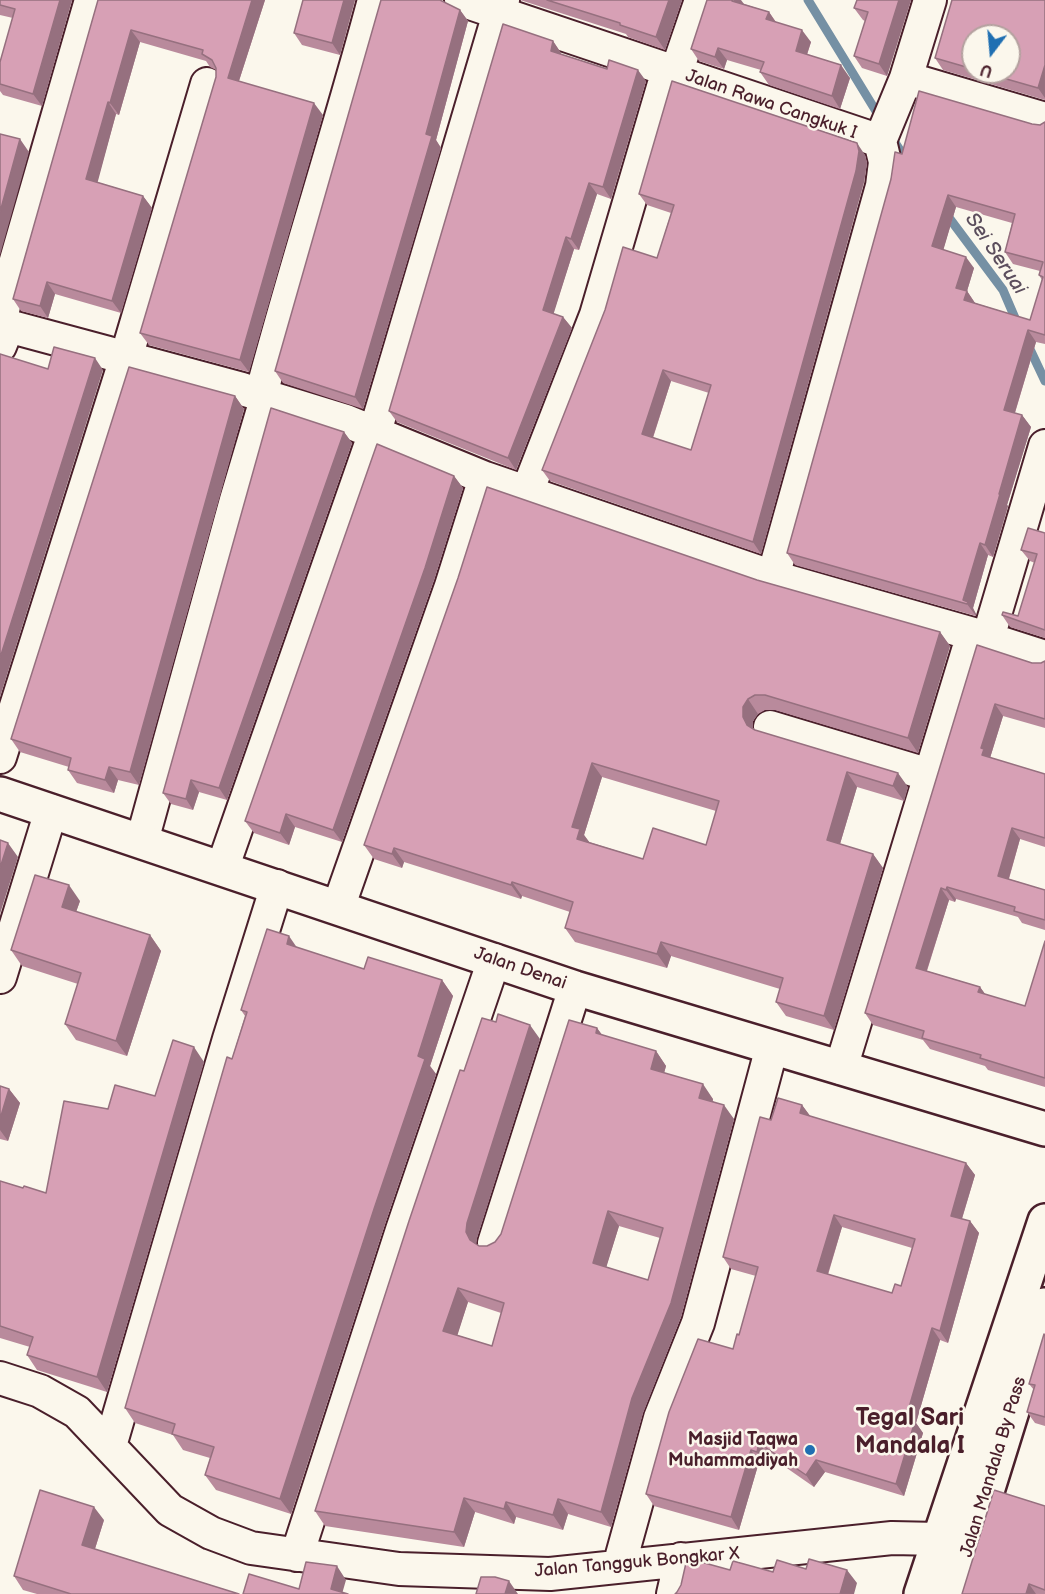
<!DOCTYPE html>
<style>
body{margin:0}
#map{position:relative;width:1045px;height:1594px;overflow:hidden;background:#fbf7ec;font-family:"Balsamiq Sans",sans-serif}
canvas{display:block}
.north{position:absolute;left:961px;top:24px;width:60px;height:60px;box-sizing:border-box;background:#fbf7ec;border:2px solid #b4a19f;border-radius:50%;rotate:196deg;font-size:16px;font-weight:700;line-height:24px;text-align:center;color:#4a1f2b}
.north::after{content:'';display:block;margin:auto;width:21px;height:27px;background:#1f6fb2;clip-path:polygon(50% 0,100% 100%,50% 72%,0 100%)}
</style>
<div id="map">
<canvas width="1045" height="1594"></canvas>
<div class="north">U</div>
</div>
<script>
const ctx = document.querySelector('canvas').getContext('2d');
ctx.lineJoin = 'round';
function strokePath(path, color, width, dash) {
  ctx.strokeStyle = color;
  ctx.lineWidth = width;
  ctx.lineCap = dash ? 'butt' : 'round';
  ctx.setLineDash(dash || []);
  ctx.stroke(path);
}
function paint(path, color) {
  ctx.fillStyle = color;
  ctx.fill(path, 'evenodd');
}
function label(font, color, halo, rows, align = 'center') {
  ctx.font = font + ' "Balsamiq Sans",sans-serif';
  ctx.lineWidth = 5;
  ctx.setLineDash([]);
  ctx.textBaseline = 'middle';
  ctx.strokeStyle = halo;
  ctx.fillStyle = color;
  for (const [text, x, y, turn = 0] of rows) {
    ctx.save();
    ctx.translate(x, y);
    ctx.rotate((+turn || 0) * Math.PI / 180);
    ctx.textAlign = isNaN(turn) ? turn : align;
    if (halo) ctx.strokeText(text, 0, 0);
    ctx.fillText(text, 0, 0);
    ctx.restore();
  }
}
const stream = new Path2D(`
 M808,0L882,121
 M892,138L909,164
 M944,211L1003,290L1018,325
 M1028,345L1045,381`);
const street = new Path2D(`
 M461,0L880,141L906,78L1045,119
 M676,73L701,0
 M906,78L930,0
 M8,326L242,389L346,421L485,478L773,577L973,634L1045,657
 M0,346L8,326L2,315L8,288L91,0
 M261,395C296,262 339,132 374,0
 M527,492L596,315L668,70
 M773,577L882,186L885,162L880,141
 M988,638L1045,446
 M770,727L930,775
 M0,757L126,358L207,84
 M142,841L236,500L267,396
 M222,869L375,432L503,0
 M338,908L451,586L485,478
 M0,977L51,811
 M841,1068L973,634
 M494,1243L575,988
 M0,1378L40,1391L77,1412L170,1510L211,1533L251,1548L399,1569L550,1574L892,1538L939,1539
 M110,1446L229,1039L277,886
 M297,1555L402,1230L494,960
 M619,1566L660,1418L698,1323L772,1047
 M673,1594L681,1559`);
const secondary = new Path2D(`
 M921,1594L1045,1221
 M955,1594L1045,1305`);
const primary = new Path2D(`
 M0,794L575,988L1045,1129`);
const wall = new Path2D(`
 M0,0H72L42,106L3,95L0,91V62L13,18L0,15Z
 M98,0H265L239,81L323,115L249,372L149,345L140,333L216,77V70L210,67L206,61L140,42L119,115L116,114L97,182L143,196L152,208L121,313L55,294L48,318L21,311L13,299Z
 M303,0H355L340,55L302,45L294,33Z
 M520,0H682L665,50L628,37L626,34Z
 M857,0H911L887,76L862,68L854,56L865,21L863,20L854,8Z
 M952,0H1045V100L943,70L935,58ZM973,36H1009V72H973Z
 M444,3L460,10L468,21L436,140L441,148L363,409L283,383L275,371Z
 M744,4L769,12L776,22L811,42L807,55L850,78L840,109L769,85L760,72L761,70L727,60L724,69L699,61L691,49Z
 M553,41L561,53V54L646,81L611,199L597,194L579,250L574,249L553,314L563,317L572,328L516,470L397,422L389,411Z
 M1045,122V344L1036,342L1015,413L1022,415L1031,427L1007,505L1008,506L993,557L988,555L973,608L976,614V616L795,565L787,553L902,154L1032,124L1040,125ZM956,207L1012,223L1005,252L1013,264L1040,271L1039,275L1042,280L1030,320L975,303L967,291L974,268L943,250Z
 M865,155L867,163L864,182L761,554L550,481L542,470L657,258L671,213L647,205L639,194ZM671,381L709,393L691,450L653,438Z
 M235,396L244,409L139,785L118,780L114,793L77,783L68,770L69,767L20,752L11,739Z
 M344,432L352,443L227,800L199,792L193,810L171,804L163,793Z
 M454,476L463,488L434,580L342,842L295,827L289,845L254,833L245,821Z
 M1045,533V638L1010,627L1002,615L1018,616L1035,563L1030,561L1021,550Z
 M757,580L940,632L950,646L918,753L775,710H765L758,714L753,721V729L908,787L904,801L857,787L840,844L873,854L883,868L834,1030L786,1016L776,1002L780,989L671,956L667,968L575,942L565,928L570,912L522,896L521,899L404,862L402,868L374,859L364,845ZM602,777L716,811L706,845L643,859L589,842L584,835Z
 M977,645L1032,663H1041L1045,661V728L1003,716L990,758L1045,774V847L1020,839L1009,879L1045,890V930L1022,923L1018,917L956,899L955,902L949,900L927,971L980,987L985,994L1025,1006L1045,941V1087L988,1070L985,1066L930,1049L923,1040L873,1025L865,1013Z
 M80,901L76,912L150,935L161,951L127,1056L76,1040L65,1024L78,984L22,966L11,950Z
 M297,948L364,969L442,980L453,996L430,1066L436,1074L385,1224L291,1514L216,1490L205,1475L210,1458L183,1450L173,1435L135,1423L125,1408L245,1016L241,1010Z
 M597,1028L602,1035L656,1051L666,1066L664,1073L713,1099V1101L734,1119L681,1317L643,1413L611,1527L568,1514L563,1530L516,1517L514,1524L475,1512L464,1547L325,1526L315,1511L464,1071L540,1039L477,1238L476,1244L479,1246H487L495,1242L501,1234ZM619,1226L660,1238L648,1280L606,1267ZM468,1302L501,1313L492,1346L457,1335Z
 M204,1062L107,1392L37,1370L27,1355L30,1347L0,1338V1181L23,1188L46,1193L108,1109L155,1096Z
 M0,1086L9,1089L20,1103L8,1141L0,1139Z
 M802,1105L810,1116L966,1163L975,1175L962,1219L970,1221L979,1233L948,1343L940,1340L916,1423L923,1433L904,1496L825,1472L814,1487L768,1455L765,1464L759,1462L739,1530L654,1506L646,1494L733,1349L739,1335L756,1276L731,1269L723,1257L771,1120ZM842,1227L912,1248L901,1286L892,1293L828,1275Z
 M1045,1335V1426L1035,1423L1027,1412L1034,1390L1029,1384Z
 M1045,1506V1594H962Z
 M104,1520L95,1549L239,1594H37L23,1590L14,1576Z`);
const shadedWall = new Path2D(`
 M60,0H72L42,106L33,94Z
 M252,0H265L236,90L228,78Z
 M344,0H355L340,55L332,43Z
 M669,0H682L665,50L656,37Z
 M733,0H741L744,4L741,13Z
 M899,0H911L887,76L879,64Z
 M460,10L468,21L436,140L441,148L363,409L355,397Z
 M769,12L777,24L766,19Z
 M131,30L140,42L119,115L110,103Z
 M802,30L811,42L804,63L796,51Z
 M553,41L561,53L559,62L551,51Z
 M718,48L727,60L724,69L715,57Z
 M841,65L850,78L840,109L832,96Z
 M1045,65V98L1038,88Z
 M638,70L646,81L611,199L603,187Z
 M108,102L116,114L95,192L86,179Z
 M314,103L323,115L249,372L240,360Z
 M20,139L29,152L0,255V212Z
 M857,143L865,155L867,163L864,182L761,554L753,542Z
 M589,183L597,194L579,250L571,239Z
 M948,195L956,207L941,258L932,246Z
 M143,196L152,208L121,313L112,301Z
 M566,237L574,249L551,322L543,310Z
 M966,257L974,268L967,291L975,303L972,312L956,288Z
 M47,282L55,294L48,318L40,306Z
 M563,317L572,328L516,470L508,458Z
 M1028,330L1036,342L1012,422L1004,410Z
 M95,358L103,370L0,697V658Z
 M663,370L671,381L650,446L642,434Z
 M235,396L244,409L139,785L130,772Z
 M1022,415L1031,427L1007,505L1008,506L993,557L985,545L999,494Z
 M344,432L352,443L227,800L219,788Z
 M454,476L463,488L434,580L342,842L333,830Z
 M980,543L988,555L973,608L976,614V616L967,604L963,600Z
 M940,632L950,646L918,753L908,738Z
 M748,699L758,714L753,721V732L747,725L743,717V707Z
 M995,704L1003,716L990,758L982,755L981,748Z
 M592,763L602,777L584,835L590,843L577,839L572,827Z
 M109,767L118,780L114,793L105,780Z
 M847,772L857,787L837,854L827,840Z
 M898,773L908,787L904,801L893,786Z
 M191,780L199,792L193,810L186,799Z
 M286,814L295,827L289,845L280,833Z
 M1012,828L1020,839L1006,888L998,876Z
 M8,843L18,857L0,914V868Z
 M394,848L404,862L402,868L392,854Z
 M873,854L883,868L834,1030L824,1016Z
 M512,882L522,896L521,899L511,885Z
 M69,885L80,901L72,923L62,907Z
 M947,887L956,899L955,902L946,890Z
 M941,888L949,900L924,979L916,968Z
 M150,935L161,951L127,1056L116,1041Z
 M289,936L300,952L287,944Z
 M661,942L671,956L667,968L657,954Z
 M442,980L453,996L430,1066L436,1074L385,1224L291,1514L280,1499Z
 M980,987L988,998L978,992Z
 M530,1025L540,1039L477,1238L476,1246L470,1240L466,1232L467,1223Z
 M597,1028L608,1043L596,1033Z
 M194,1047L204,1062L107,1392L97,1377Z
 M656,1051L666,1066L661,1084L651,1069Z
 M703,1084L713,1099L709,1112L699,1098Z
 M9,1089L20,1103L8,1141L0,1130V1119Z
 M724,1105L734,1119L681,1317L643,1413L611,1527L601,1512L632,1398Z
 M802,1105L811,1117L800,1113Z
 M966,1163L975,1175L959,1228L951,1216Z
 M608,1211L619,1226L603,1278L593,1263Z
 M834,1215L842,1227L825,1283L817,1271Z
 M970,1221L979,1233L948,1343L940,1331Z
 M458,1288L468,1302L454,1346L443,1331Z
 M932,1328L940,1340L916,1423L923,1433L904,1496L896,1484L906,1418Z
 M759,1443L768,1455L765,1464L757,1452Z
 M751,1450L759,1462L739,1530L731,1517Z
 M816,1460L825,1472L814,1487L806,1475Z
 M464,1498L475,1512L464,1547L454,1532Z
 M558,1499L568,1514L563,1530L553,1515Z
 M506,1502L516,1517L514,1524L504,1509Z
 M94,1507L104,1520L92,1558L82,1545Z
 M337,1566L346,1580L342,1594L331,1589Z
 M847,1570L857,1583L854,1594H840Z
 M509,1581L518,1594H505Z
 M1029,1584L1036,1594H1026Z`);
const building = new Path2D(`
 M0,0H60L33,94L0,84V62L15,9L0,5Z
 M98,0H252L228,78L314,103L240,360L140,333L216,77V68L212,60L202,54L203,50L131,30L110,103L108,102L86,179L143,196L112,301L47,282L40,306L13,299Z
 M303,0H344L332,43L294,33Z
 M381,0H440L460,10L426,134L432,136L355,397L275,371Z
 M547,0H669L656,37L620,25V23Z
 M707,0H733L732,1L769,12L766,19L802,30L796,51L841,65L832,96L760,72L764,62L718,48L715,57L691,49Z
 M857,0H899L879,64L854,56L868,12L854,8Z
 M952,0H1045V65L1038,88L982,72H1009V36H973V69L935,58Z
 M503,24L553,41L551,51L607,69L609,60L638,70L603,187L589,183L571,239L566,237L543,310L563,317L508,458L389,411Z
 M672,81L857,143L859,151L856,171L753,542L542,470L605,310L623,247L657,258L674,205L639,194ZM663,370L711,385L691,450L642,434Z
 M919,91L1032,124L1040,125L1045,122V335L1028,330L1004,410L1022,415L999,494H1000L985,545L980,543L963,600L968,602L967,604L787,553L891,179L895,152L902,154ZM948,195L1015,214L1005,252L1043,262L1039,275L1043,277L1030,320L964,300L967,291L956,288L966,257L932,246Z
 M0,134L20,139L0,212Z
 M54,347L95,358L0,658V354L48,369Z
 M129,367L235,396L130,772L109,767L105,780L68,770L71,758L11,739Z
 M271,408L344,432L219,788L191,780L186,799L163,793Z
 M377,444L454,476L425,568L333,830L286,814L280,833L245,821Z
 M487,487L757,580L940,632L908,738L765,695H755L748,699L743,707V717L747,725L755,730L898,773L893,786L847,772L827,840L873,854L824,1016L776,1002L783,978L661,942L657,954L565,928L573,902L512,882L511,885L394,848L392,854L364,845L458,578ZM592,763L719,801L706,845L653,828L643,859L577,839L580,829L572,827Z
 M1028,528L1045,533V630L1002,615L1003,612L1018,616L1037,554L1021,550Z
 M977,645L1032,663H1041L1045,661V719L995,704L981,748L984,749L982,755L1045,774V838L1012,828L998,876L1045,890V920L1014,911L1015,907L947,887L946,890L941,888L916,968L980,987L978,992L1025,1006L1045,941V1078L980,1058L981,1055L922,1038L924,1031L865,1013Z
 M0,840L8,843L0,868Z
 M35,875L69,885L62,907L150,935L116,1041L65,1024L81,973L11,950Z
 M267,929L289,936L287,944L364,969L368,957L442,980L418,1056L425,1059L374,1209L280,1499L205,1475L214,1447L172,1434L175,1424L125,1408L227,1057L232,1059L247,1012L241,1010Z
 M498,1014L530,1025L467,1223L466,1232L470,1240L479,1246H487L495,1242L501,1234L569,1020L597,1028L596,1033L656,1051L651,1069L703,1084L699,1098L724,1105L671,1303L632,1398L601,1512L558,1499L553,1515L506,1502L504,1509L464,1498L454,1532L315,1511L409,1221L460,1070L464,1071L482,1018L496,1022ZM608,1211L663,1228L648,1280L593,1263ZM458,1288L504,1303L492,1346L443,1331Z
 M173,1040L194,1047L97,1377L27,1355L33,1337L0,1326V1181L23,1188L24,1186L46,1193L64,1101L108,1109L115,1085L155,1096Z
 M0,1086L9,1089L0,1119Z
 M778,1098L802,1105L800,1113L966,1163L951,1216L970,1221L940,1331L932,1328L906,1418L915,1421L896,1484L816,1460L806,1475L759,1443L757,1452L751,1450L731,1517L646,1494L669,1412L698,1339L733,1349L737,1334L739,1335L758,1267L723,1257L760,1117L771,1120ZM834,1215L915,1239L901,1286L895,1284L892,1293L817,1271Z
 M1044,1334L1045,1335V1417L1027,1412L1035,1385L1029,1384Z
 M40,1490L94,1507L82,1545L239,1594H71L14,1576Z
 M994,1490L1045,1506V1590L1029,1584L1026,1594H962Z
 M809,1559L847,1570L840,1594H675L677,1592L681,1585L686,1563L701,1562L730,1570L733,1561L773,1572L777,1560L806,1569Z
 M306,1562L337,1566L331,1589L348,1594H243L249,1574L299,1589Z
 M481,1577H495L509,1581L505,1594H506H476Z`);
const markers = [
 [810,1450,6,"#1f6fb2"]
];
const streetNames = [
 ["Jalan Rawa Cangkuk I",771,105,19],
 ["Jalan Denai",520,969,19],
 ["Jalan Mandala By Pass",994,1467,-73],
 ["Jalan Tangguk Bongkar X",637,1563,-5]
];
const poiNames = [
 ["Masjid Taqwa",798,1440],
 ["Muhammadiyah",798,1461]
];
const waterNames = [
 ["Sei Seruai",995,254,56]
];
const districtNames = [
 ["Tegal Sari",910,1419],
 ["Mandala I",910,1447]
];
strokePath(stream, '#7590a4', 9);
strokePath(street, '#4a1f2b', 36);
strokePath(secondary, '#4a1f2b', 38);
strokePath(primary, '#4a1f2b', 38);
strokePath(street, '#fbf7ec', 32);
strokePath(secondary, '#fbf7ec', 33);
strokePath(primary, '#fbf7ec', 33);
paint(wall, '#b98a9c');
paint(shadedWall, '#96707f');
paint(building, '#d7a0b5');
strokePath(building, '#96707f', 1.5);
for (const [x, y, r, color] of markers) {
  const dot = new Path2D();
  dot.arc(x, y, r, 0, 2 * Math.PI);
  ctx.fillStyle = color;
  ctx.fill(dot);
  strokePath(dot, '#fbf7ec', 2);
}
label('18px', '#4a1f2b', '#fbf7ec', streetNames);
label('bold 18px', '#4a1f2b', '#fbf7ec', poiNames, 'right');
label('italic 20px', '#5c4e5d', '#fbf7ec', waterNames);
label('bold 24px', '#4a1f2b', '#fbf7ec', districtNames);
</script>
